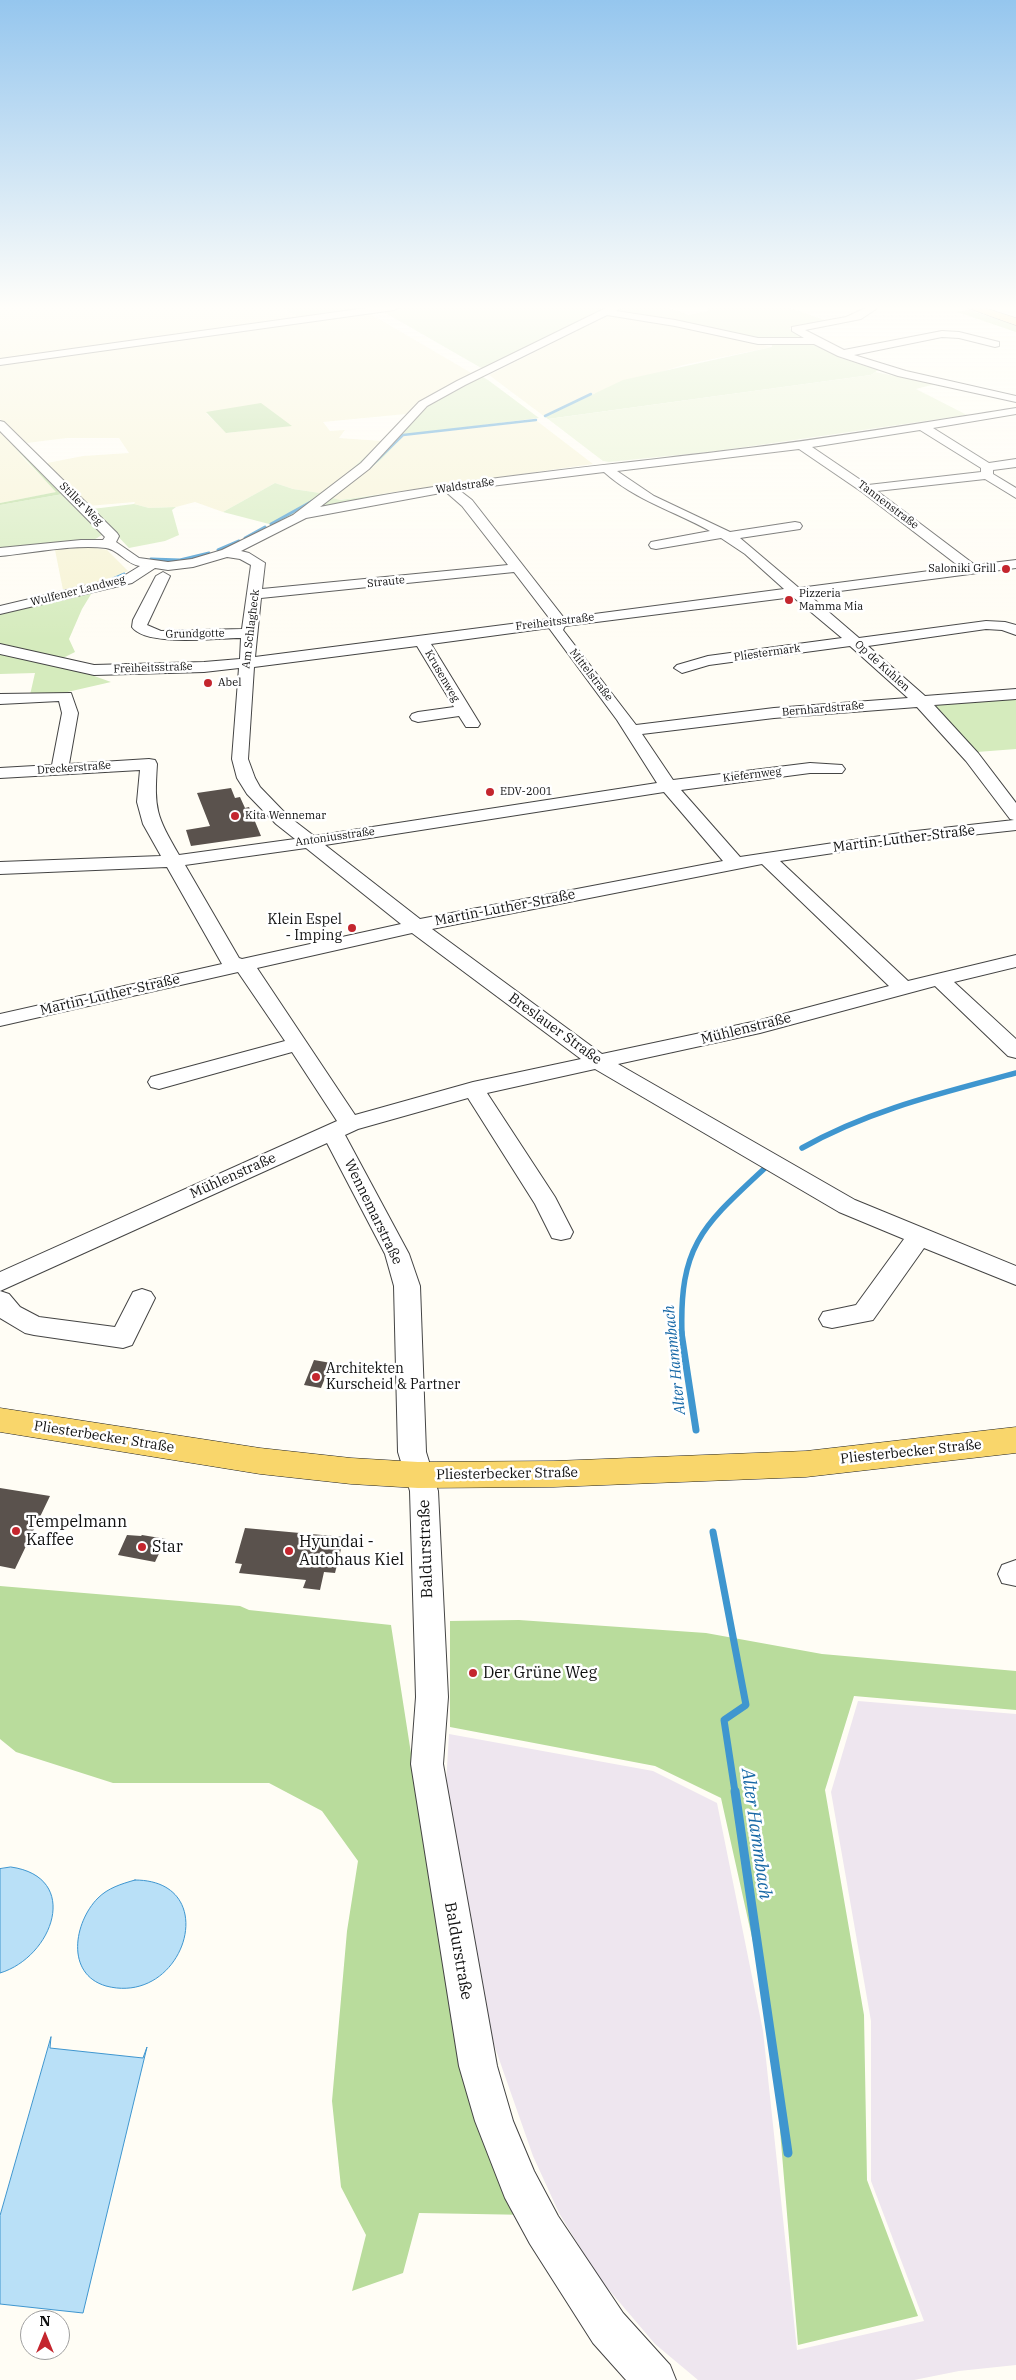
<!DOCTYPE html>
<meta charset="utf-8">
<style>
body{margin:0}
#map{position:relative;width:1016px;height:2380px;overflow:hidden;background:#fffdf5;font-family:"IBM Plex Serif",serif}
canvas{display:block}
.north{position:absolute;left:20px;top:2310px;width:50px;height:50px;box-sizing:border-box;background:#fff;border:1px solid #a0a0a0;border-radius:50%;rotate:0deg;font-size:14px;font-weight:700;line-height:20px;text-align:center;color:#111}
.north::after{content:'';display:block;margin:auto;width:18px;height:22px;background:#c4262e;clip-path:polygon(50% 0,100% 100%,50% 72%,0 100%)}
</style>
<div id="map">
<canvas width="1016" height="2380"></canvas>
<div class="north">N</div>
</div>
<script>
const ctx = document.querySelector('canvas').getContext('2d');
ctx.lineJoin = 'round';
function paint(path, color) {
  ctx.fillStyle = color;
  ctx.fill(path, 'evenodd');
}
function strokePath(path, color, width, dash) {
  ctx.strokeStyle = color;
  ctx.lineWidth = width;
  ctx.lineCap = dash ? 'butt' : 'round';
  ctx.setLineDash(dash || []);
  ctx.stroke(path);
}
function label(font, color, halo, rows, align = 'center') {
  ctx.font = font + ' "IBM Plex Serif",serif';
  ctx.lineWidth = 5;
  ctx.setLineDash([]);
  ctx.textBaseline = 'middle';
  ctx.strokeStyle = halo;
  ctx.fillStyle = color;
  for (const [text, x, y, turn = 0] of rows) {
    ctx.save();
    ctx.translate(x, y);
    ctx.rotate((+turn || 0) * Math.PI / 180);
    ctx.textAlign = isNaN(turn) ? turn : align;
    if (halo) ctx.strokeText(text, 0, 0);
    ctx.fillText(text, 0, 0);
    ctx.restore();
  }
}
const industrial = new Path2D(`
 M858,1701L1016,1714V2365L959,2371L914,2380H698L655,2344L598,2277L559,2213L533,2156L492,2039L446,1784L449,1734L653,1771L717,1803L763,2031L797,2350L924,2321L871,2181V2021L831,1792Z`);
const farmland = new Path2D(`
 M0,307H286V310L300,318L0,360Z
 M369,313L473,374L419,403L406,414L323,422L330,431L345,430L339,438L382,441L345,475L320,493L293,489L275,483L223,512L195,502L176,507L149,508L134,504L135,502L88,506L47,463L83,456L129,453L119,438H67L27,443L0,419V364ZM206,413L291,425L227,433Z
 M611,314L673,324L772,347L683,365L587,396L545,417L489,375Z
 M537,421L593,464L339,500L333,498L382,459L403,436Z
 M0,430L26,461L57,492L0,503Z
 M89,547L107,550L128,571L112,578L63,590L55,550Z`);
const green = new Path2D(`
 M286,307H352L357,310L300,318L286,310Z
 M410,307H591L604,309L483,369L382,311Z
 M625,307H666L689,315L708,311V307H787L827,321L789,328L803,339L765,341L617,311Z
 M803,343L812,344L841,358L878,370L871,375L548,419L545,417L623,380L772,347V344Z
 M481,376L488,380L539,418L404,435L382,459L333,498L340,500L599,465L309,511L429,404Z
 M388,436H392L332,489L281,522L273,525L223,512L275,483L293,489L320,493L345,475Z
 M63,494L102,535L92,541L0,548V505Z
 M134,504L149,508L176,507L172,510L179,535L165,541L129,548L92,509Z
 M93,591L82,609L69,639L75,652L61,659L0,646V614Z
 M0,651L83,672L111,682L63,693L30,695L35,673L0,674Z
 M1016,699V749L977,752L936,707L937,705Z`);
const forest = new Path2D(`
 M969,310L1016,325V332L957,312Z
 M261,403L292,426L226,433L206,412Z
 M6,438H8L63,494L0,505V503L56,492Z
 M0,1586L240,1606L249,1610L391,1625L417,1792L532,2215L419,2213L403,2273L352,2291L366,2235L341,2187L332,2101L347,1931L358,1861L322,1811L269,1783H113L16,1752L0,1739Z
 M519,1620L706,1633L822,1654L1016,1671V1710L854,1696L825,1790L864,2015L867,2180L918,2316L798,2345L771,2023L721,1798L655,1766L450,1727V1621Z`);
const pitch = new Path2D(`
 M875,372L935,384L916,389L967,415L718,451L609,462L603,461L548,419L871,375Z`);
const water = new Path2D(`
 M11,1867C82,1877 53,1957 0,1973V1869Z
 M135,1880C224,1880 185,2007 106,1986C65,1974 74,1922 98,1898C108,1888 121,1884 135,1880Z
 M51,2037L50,2048L143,2058L147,2047L83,2313L0,2304V2216Z`);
const streamFar4 = new Path2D(`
 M545,416L591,394
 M370,467L403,435L536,420`);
const streamFar3 = new Path2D(`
 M271,524L316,499
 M245,538L265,527
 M218,550L239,541
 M151,559L180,560L209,553
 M108,581L124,574`);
const streamFar2 = new Path2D(`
 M802,1148C869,1110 942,1093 1016,1073
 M682,1334C679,1244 704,1225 765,1168`);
const streamFar1 = new Path2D(`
 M681,1332L696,1430
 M713,1532L746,1705L724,1720L735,1792`);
const stream = new Path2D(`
 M735,1791L788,2153`);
const building = new Path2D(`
 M231,788L235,798L240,797L245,808L249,807L261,836L191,846L186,830L210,826L197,793Z
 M314,1360L331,1363L321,1388L304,1385Z
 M0,1488L50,1496L15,1569L0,1566Z
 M245,1528L344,1537L335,1573L324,1572L320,1590L303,1588L306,1580L239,1573L242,1564L235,1563Z
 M127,1535L141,1536L142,1535L166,1539L155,1562L118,1555Z`);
const minor = new Path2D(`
 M373,307H399L394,310L0,365V359Z
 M608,307H621L616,311L675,320L758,338H804L792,331V327L846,317L868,307H879L861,319L805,330L844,350L942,331L959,332L999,342V346L995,347L959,338L942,337L854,355L906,371L1016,396V402L898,376L838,356L814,344H758L675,326L607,315L465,385L427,406L369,469L320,507C456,479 594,467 732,450C827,439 921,423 1016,408V414L933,428L989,463L1016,459V467L993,470V474L1016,488V498L985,479L877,491L975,565L1016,560V568L809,595L859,638L986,621L1005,622L1016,625V635L1002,630L986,629L868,646L925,696L1016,689V699L934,705L978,753L1016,803V830L907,842L780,861L908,981L1016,955V967L954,982L1016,1039V1058L1008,1056L935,986L760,1033L618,1064L855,1200L1016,1266V1285L924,1248L873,1320L832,1328L823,1326L819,1319L823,1312L856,1305L904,1239L839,1212L595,1069L487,1093L555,1197L573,1232L570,1238L561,1240L552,1238L535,1204L468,1098L358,1129L345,1135L409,1254L420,1286L426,1452L438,1491L448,1697L443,1764L497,2066L513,2121L534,2171L558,2216L623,2313L670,2365L676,2380H626L593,2343L530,2244L505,2198L475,2121L459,2066L411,1764L416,1697L410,1491L398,1452L394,1286L385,1254L327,1143L0,1291L9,1294L20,1307L39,1317L115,1327L133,1292L142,1289L151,1292L155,1298L132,1345L123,1348L34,1335L25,1333L0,1318V1272L337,1121L292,1052L159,1089L151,1087L148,1082L151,1077L285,1041L238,972L0,1026V1014L222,964L167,867L0,874V862L161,856L143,824L137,802L140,770L0,778V768L52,765L62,713L59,701L0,704V694L71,693L78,713L69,764L149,759L155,760L157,764C154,810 156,815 179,855L295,839L276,824L247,794L237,778L232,759L239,668L204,672L94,675L0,654V644L94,665L204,662L240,659L241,638C217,638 146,647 132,627L133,620L156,576L163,572L170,576L147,625L161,631L242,629L251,565L240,559L227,557L193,567L168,570L155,568L132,583L0,614V606L122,577L140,566C126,564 119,550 106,548C74,544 33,553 0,556V548L81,540H103L105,537L0,431V421L4,422L117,533L119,536L116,542L139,558L168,562L192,559L222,550L293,515L361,463L419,402L457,381ZM920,430L981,468V472L868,485L812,447ZM799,449L862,492L960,567L799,588L740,538L800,529L802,526L800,523L795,522L730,532L654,496L617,471ZM604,472C635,500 674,511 710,531L651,542L649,545L651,548L656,549L721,538L745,554L784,589L564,618L472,500L459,490ZM446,492L462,506L508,565L262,589L265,563L249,553L241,551L306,518ZM514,572L550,619L255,657L261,598ZM793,597L842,638L708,656L677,665L674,668L682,673L709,665L850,646L908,698L774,708L636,725L563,630L565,626ZM549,628L617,720L657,783L314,836L288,816L260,787L255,778L248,759L254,667L417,646L454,707L418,712L412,714L410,717L412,720L418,722L459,716L466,727H478L480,724L431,644ZM917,707L966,761L1010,819L1014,820L907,832L740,857L681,790L810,773H842L845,769L842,765L810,763L673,780L642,734L774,718ZM664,792L723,861L420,919L325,845ZM306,848L401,924L242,959L239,958L185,865ZM762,864L889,986L757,1021L602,1054L432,929ZM412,933L581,1059L473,1082L355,1115L257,968Z
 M1016,1560V1586L1002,1583L998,1574L1002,1565Z`);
const major = new Path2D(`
 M965,307H982L1016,318V325Z
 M0,1408L260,1448L351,1458L418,1462L554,1461L806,1451L1016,1427V1453L806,1477L554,1487L418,1488L351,1484L260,1474L0,1432Z`);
const markers = [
 [1006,569,5,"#c4262e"],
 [789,600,5,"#c4262e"],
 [208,683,5,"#c4262e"],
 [490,792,5,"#c4262e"],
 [235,816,5,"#c4262e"],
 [352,928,5,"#c4262e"],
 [316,1377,5,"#c4262e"],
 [16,1531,5,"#c4262e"],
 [142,1547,5,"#c4262e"],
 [289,1551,5,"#c4262e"],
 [473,1673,5,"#c4262e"]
];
const farStreetnames = [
 ["Waldstraße",465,486,-8],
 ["Stiller Weg",81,504,45],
 ["Tannenstraße",888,505,37],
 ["Straute",386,582,-6],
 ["Wulfener Landweg",78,591,-14],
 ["Freiheitsstraße",555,622,-7],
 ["Am Schlagheck",251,629,-83],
 ["Grundgotte",195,634,-1],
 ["Pliestermark",767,653,-8],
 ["Op de Kuhlen",882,666,42],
 ["Freiheitsstraße",153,668,-2],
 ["Mittelstraße",591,675,52],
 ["Krusenweg",442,676,60],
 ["Bernhardstraße",823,709,-5],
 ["Dreckerstraße",74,768,-4],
 ["Kiefernweg",752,775,-7],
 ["Antoniusstraße",335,837,-8]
];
const farPoinames = [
 ["Saloniki Grill",996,569,"right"],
 ["Pizzeria",799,594],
 ["Mamma Mia",799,607],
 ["Abel",218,683],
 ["EDV-2001",500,792],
 ["Kita Wennemar",245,816]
];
const streetNames = [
 ["Martin-Luther-Straße",904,839,-7],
 ["Martin-Luther-Straße",505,908,-11],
 ["Martin-Luther-Straße",110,995,-13],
 ["Breslauer Straße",555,1029,36],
 ["Mühlenstraße",746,1029,-14],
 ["Mühlenstraße",233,1176,-24],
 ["Wennemarstraße",373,1212,64],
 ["Pliesterbecker Straße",104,1437,9],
 ["Pliesterbecker Straße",911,1452,-6],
 ["Pliesterbecker Straße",507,1474,-1]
];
const poiNames = [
 ["Klein Espel",342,920],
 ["- Imping",342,936],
 ["Architekten",326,1369,"left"],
 ["Kurscheid & Partner",326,1385,"left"]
];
const waterNames = [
 ["Alter Hammbach",675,1360,-96]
];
const nearPoinames = [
 ["Tempelmann",26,1522],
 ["Kaffee",26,1540],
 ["Hyundai -",299,1542],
 ["Autohaus Kiel",299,1560],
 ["Star",152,1547],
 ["Der Grüne Weg",483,1673]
];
const nearStreetnames = [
 ["Baldurstraße",426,1549,-92],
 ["Baldurstraße",458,1951,80]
];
const nearWaternames = [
 ["Alter Hammbach",756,1834,82]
];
paint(industrial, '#eee6ef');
paint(farmland, '#f6f3d4');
paint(green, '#d5ebbd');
paint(forest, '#b9dc9c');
paint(pitch, '#e6f2cf');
paint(water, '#b9e0f7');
strokePath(water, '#3f96cf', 1);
strokePath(streamFar4, '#3f96cf', 2.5);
strokePath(streamFar3, '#3f96cf', 3);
strokePath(streamFar2, '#3f96cf', 5.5);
strokePath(streamFar1, '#3f96cf', 7);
strokePath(stream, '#3f96cf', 9);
paint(building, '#5a524d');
strokePath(minor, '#444', 2);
strokePath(major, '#222', 1);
paint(minor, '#fff');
paint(major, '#f9d66b');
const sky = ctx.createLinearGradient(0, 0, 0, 640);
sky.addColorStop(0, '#95c6ee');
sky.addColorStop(0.48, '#fffefa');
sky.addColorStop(1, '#fffefa00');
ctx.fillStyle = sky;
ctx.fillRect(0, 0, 1016, 640);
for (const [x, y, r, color] of markers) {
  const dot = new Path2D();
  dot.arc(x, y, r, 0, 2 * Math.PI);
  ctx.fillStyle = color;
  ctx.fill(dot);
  strokePath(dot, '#fff', 2);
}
label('11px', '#111', '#fff', farStreetnames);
label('11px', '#111', '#fff', farPoinames, 'left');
label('14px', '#111', '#fff', streetNames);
label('14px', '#111', '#fff', poiNames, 'right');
label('italic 15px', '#1768a6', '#fff', waterNames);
label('16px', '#111', '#fff', nearPoinames, 'left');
label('16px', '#111', '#fff', nearStreetnames);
label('italic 18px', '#1768a6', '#fff', nearWaternames);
</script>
